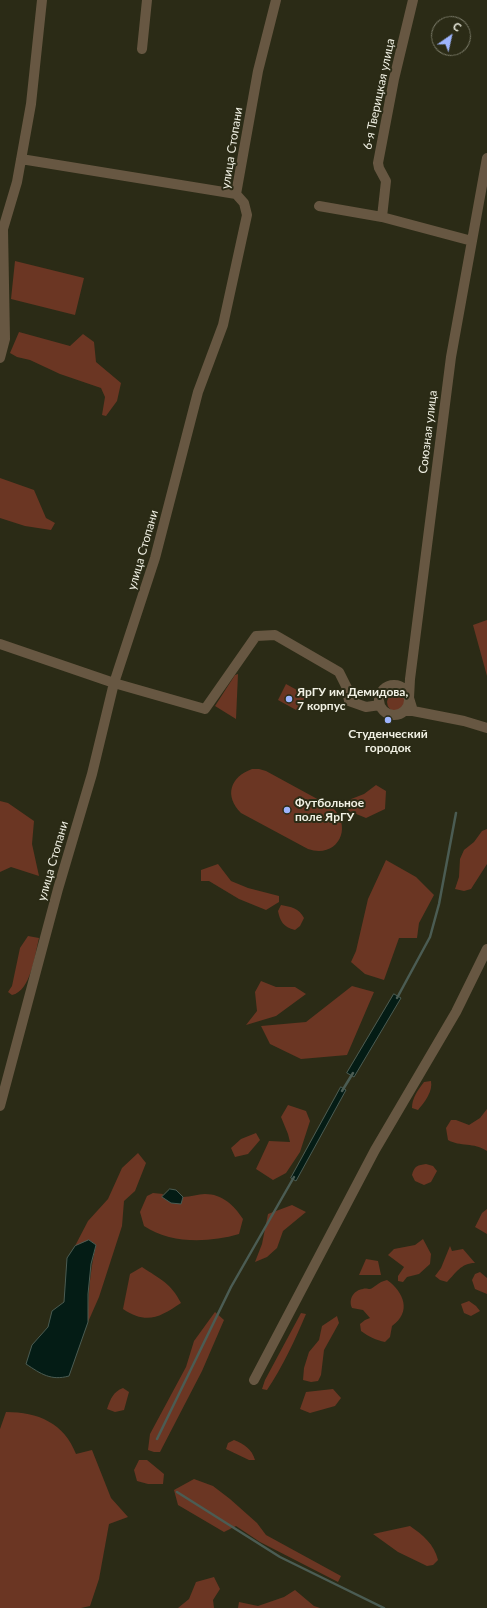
<!DOCTYPE html>
<meta charset="utf-8">
<style>
body{margin:0}
#map{position:relative;width:487px;height:1608px;overflow:hidden;background:#2b2b16;font-family:Lato,sans-serif}
canvas{display:block}
.north{position:absolute;left:431px;top:16px;width:40px;height:40px;box-sizing:border-box;background:#2b2b16;border:1px solid #7a7a68;border-radius:50%;rotate:34deg;font-size:11px;font-weight:700;line-height:16px;text-align:center;color:#f1f1e4}
.north::after{content:'';display:block;margin:auto;width:14px;height:18px;background:#9db4fd;clip-path:polygon(50% 0,100% 100%,50% 72%,0 100%)}
</style>
<div id="map">
<canvas width="487" height="1608"></canvas>
<div class="north">С</div>
</div>
<script>
const ctx = document.querySelector('canvas').getContext('2d');
ctx.lineJoin = 'round';
function paint(path, color) {
  ctx.fillStyle = color;
  ctx.fill(path, 'evenodd');
}
function strokePath(path, color, width, dash) {
  ctx.strokeStyle = color;
  ctx.lineWidth = width;
  ctx.lineCap = dash ? 'butt' : 'round';
  ctx.setLineDash(dash || []);
  ctx.stroke(path);
}
function label(font, color, halo, rows, align = 'center') {
  ctx.font = font + ' Lato,sans-serif';
  ctx.lineWidth = 4;
  ctx.setLineDash([]);
  ctx.textBaseline = 'middle';
  ctx.strokeStyle = halo;
  ctx.fillStyle = color;
  for (const [text, x, y, turn = 0] of rows) {
    ctx.save();
    ctx.translate(x, y);
    ctx.rotate((+turn || 0) * Math.PI / 180);
    ctx.textAlign = isNaN(turn) ? turn : align;
    if (halo) ctx.strokeText(text, 0, 0);
    ctx.fillText(text, 0, 0);
    ctx.restore();
  }
}
const green = new Path2D(`
 M15,261L84,278L75,315L11,299Z
 M19,332L70,346L83,334L94,342L96,362L121,383L117,401L106,416L102,415L105,397L101,388L60,374L30,360L17,357L10,353Z
 M0,478L34,490L46,518L55,523L51,530L25,526L0,518Z
 M487,620V676L473,625Z
 M238,674L236,719L215,706L235,675Z
 M286,684L306,695L298,711L278,700Z
 M387 702a10 10 0 1 1 20 0a10 10 0 1 1-20 0Z
 M252,769H259L266,771L332,807C354,828 337,859 308,849L241,813C224,796 230,777 252,769Z
 M376,785L386,791L385,809L366,818L349,811L344,805L346,801L364,794Z
 M0,801L8,803L34,821L32,844L39,876L11,867L0,872Z
 M487,829V864L471,889L464,891L455,889L459,877L460,859L464,850L474,842L482,831Z
 M386,860L416,877L434,895L419,923L417,938H399L384,980L365,974L351,962L356,951L368,899Z
 M218,864L231,881L248,888L279,896V902L266,910L239,899L209,881H201V870Z
 M281,905C291,907 299,908 304,918L300,926L295,930C283,927 280,921 278,911Z
 M28,936L39,938C35,954 31,991 12,995L8,992L12,986L20,948Z
 M261,981L276,987H295L306,994L276,1016L246,1025L257,1011L255,992Z
 M352,986L374,992L347,1055L301,1059L270,1044L261,1026L306,1022Z
 M431,1081C433,1091 425,1102 418,1110L412,1108C412,1098 418,1090 424,1082Z
 M288,1105L306,1111L310,1121L300,1152L286,1173L273,1180L256,1169L269,1141L290,1142L288,1134L281,1117Z
 M487,1109V1151C474,1142 460,1147 448,1140L446,1128L451,1120H456L469,1125L480,1118Z
 M256,1133L260,1140L248,1154L235,1157L231,1148L241,1139Z
 M138,1153L146,1163L135,1191L124,1201L122,1226L99,1297L88,1322C88,1296 90,1271 96,1245L89,1240L75,1246L88,1221L108,1199L122,1168Z
 M426,1164L433,1166L437,1171L431,1182L424,1185L415,1181L412,1175C414,1166 418,1165 426,1164Z
 M153,1193L163,1194L162,1197L181,1203L183,1197C191,1197 198,1194 205,1194C222,1194 234,1205 243,1219L239,1234C208,1243 171,1244 144,1226L140,1212L147,1196Z
 M292,1205L306,1212L283,1231L277,1248L267,1257L255,1262L262,1244L268,1214Z
 M487,1209V1234L475,1227L482,1213Z
 M423,1239L431,1254L430,1264L419,1274L407,1277L403,1282L398,1281V1276L404,1267L388,1255L394,1249L415,1245Z
 M450,1246L452,1251L463,1249L475,1263C461,1263 456,1273 447,1282L440,1280L435,1276L441,1268Z
 M366,1259L378,1261L381,1275H359Z
 M142,1267C160,1279 171,1283 181,1303C160,1317 147,1325 123,1309L130,1274Z
 M480,1272L487,1278V1294L475,1289L472,1280L475,1274Z
 M387,1280C404,1292 412,1312 392,1326L390,1337L385,1342C376,1340 369,1337 361,1331L360,1324L365,1320L370,1318L363,1310L352,1308C348,1299 354,1290 363,1289C365,1288 368,1289 370,1289C374,1288 378,1282 387,1280Z
 M469,1301L476,1306L480,1311L471,1316L464,1313L461,1304Z
 M215,1312L224,1320L202,1371L160,1452H154L148,1450L150,1434L186,1367L194,1341Z
 M301,1313L306,1314C295,1340 283,1366 267,1390L262,1389L265,1380Z
 M337,1316L339,1323L324,1350L321,1375L318,1381L311,1382L303,1380L304,1368L309,1352L319,1340L322,1326Z
 M123,1388L129,1392L124,1410L115,1412L107,1409C111,1398 113,1392 123,1388Z
 M333,1389L341,1398L335,1406L310,1413L300,1409L306,1392Z
 M6,1412C38,1412 64,1423 76,1454L92,1450L111,1498L128,1517L109,1524L99,1579L90,1606L81,1608H0V1429Z
 M234,1440C244,1444 252,1449 255,1460H249L226,1449L228,1443Z
 M139,1460H147L164,1474L163,1484H148L137,1481L134,1470Z
 M194,1479L213,1486L230,1499L257,1523L266,1535L341,1576L338,1582L260,1542L236,1526L224,1532L178,1505L174,1490Z
 M410,1526C423,1535 434,1544 438,1560L433,1565L427,1566L398,1552L373,1534Z
 M214,1577L220,1589L213,1600L214,1608H178L189,1599L196,1582Z
 M295,1590L314,1606L320,1608H238L239,1602L258,1606L284,1597Z`);
const water = new Path2D(`
 M394,994L401,998L354,1077L347,1073Z
 M341,1087L346,1090L296,1181L291,1178Z
 M170,1189L176,1190L183,1197L181,1204L171,1203L162,1197Z
 M89,1240L96,1245L91,1264L88,1294V1322L69,1376C51,1381 41,1374 26,1364L32,1345L48,1327L52,1311L64,1302L67,1258L75,1246Z`);
const stream = new Path2D(`
 M397,998L430,937L439,904L456,813
 M342,1091L353,1073
 M157,1439L231,1287L294,1177
 M177,1492L280,1557L384,1608`);
const minor = new Path2D(`
 M142,49L147,0
 M21,159L236,194
 M236,194L258,71L276,0
 M319,206L382,217L472,241
 M382,217L386,181L379,168L378,163L394,79L413,0
 M0,358L5,339L3,229L17,182L31,104L42,0
 M0,644L114,683L205,709L256,636L275,635L339,672L347,688L349,701L366,707L380,705
 M379 700a15 15 0 1 1 30 0a15 15 0 1 1-30 0Z
 M407,711H413L464,721L487,728
 M413,711L409,698L410,679L451,357L487,158
 M0,1106L58,889L92,774L114,683L155,558L198,392L223,325L247,215L244,203L236,194
 M254,1380L375,1150L456,1012L487,949`);
const markers = [
 [289,699,4,"#9db4fd"],
 [388,720,4,"#9db4fd"],
 [287,810,4,"#9db4fd"]
];
const streetNames = [
 ["6-я Тверицкая улица",379,94,-78],
 ["улица Стопани",232,148,-81],
 ["Союзная улица",428,432,-83],
 ["улица Стопани",143,550,-74],
 ["улица Стопани",53,861,-74]
];
const poiNames = [
 ["ЯрГУ им Демидова,",297,692],
 ["7 корпус",297,706],
 ["Студенческий",388,734,"center"],
 ["городок",388,748,"center"],
 ["Футбольное",295,803],
 ["поле ЯрГУ",295,817]
];
paint(green, '#6b3623');
paint(water, '#041c15');
strokePath(water, '#4b5c53', 1);
strokePath(stream, '#4b5c53', 2.5);
strokePath(minor, '#675742', 10);
for (const [x, y, r, color] of markers) {
  const dot = new Path2D();
  dot.arc(x, y, r, 0, 2 * Math.PI);
  ctx.fillStyle = color;
  ctx.fill(dot);
  strokePath(dot, '#2b2b16', 1.5);
}
label('12px', '#f1f1e4', '#2b2b16', streetNames);
label('bold 12px', '#f1f1e4', '#2b2b16', poiNames, 'left');
</script>
